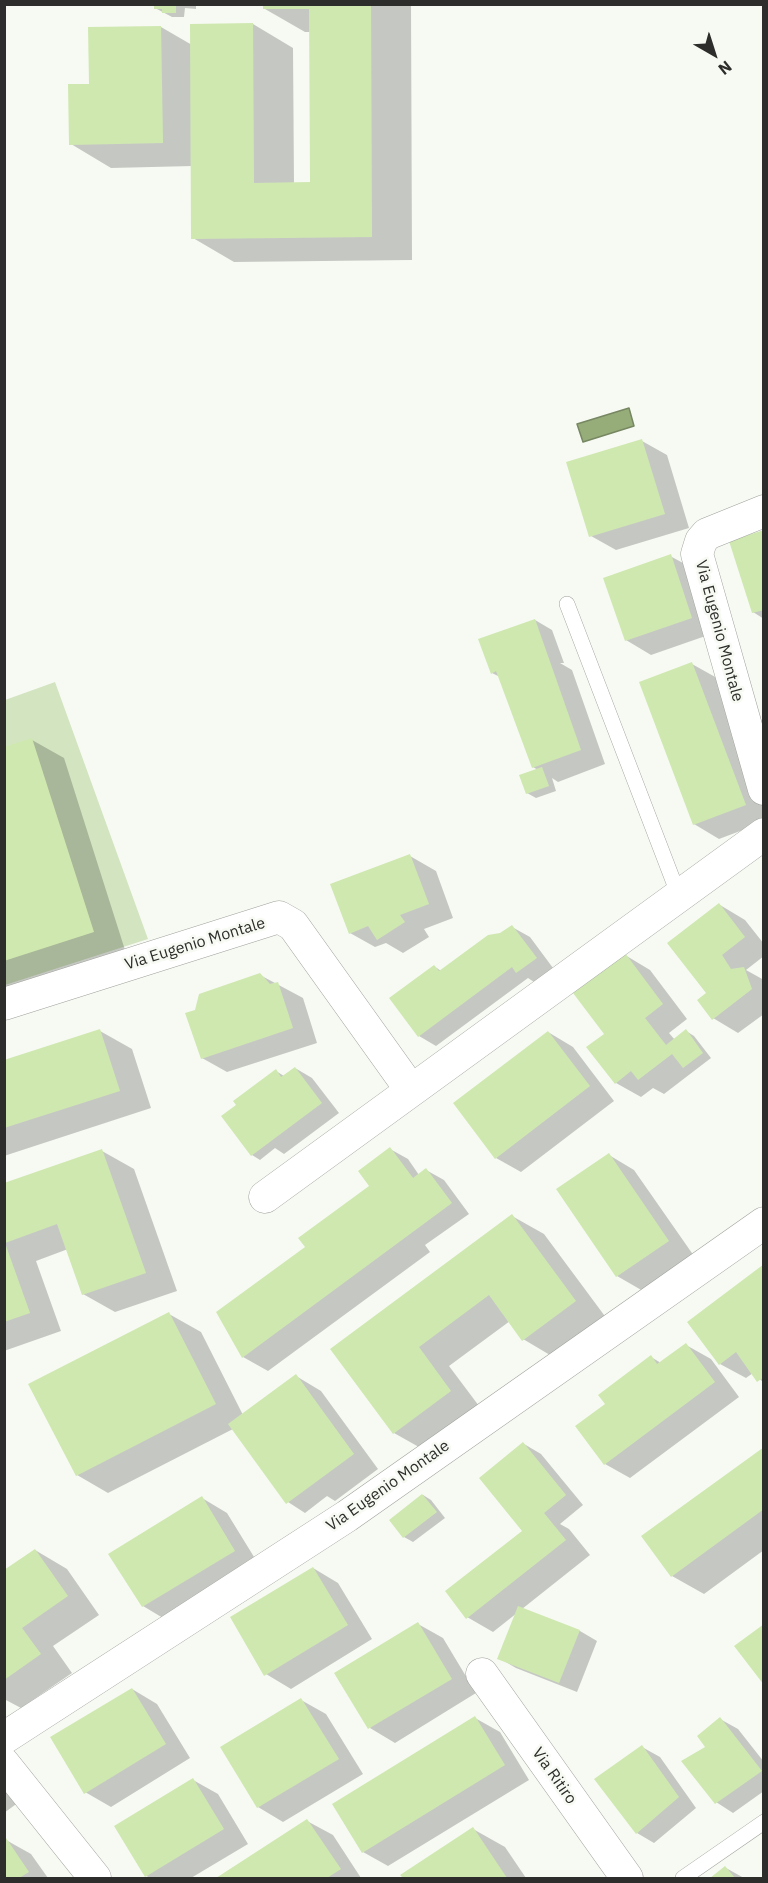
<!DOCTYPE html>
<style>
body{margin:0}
#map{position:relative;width:768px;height:1883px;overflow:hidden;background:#f7faf3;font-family:"IBM Plex Sans",sans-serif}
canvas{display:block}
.frame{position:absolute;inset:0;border:6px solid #2d2e2b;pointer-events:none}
.north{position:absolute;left:684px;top:24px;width:60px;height:60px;-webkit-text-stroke:4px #f7faf3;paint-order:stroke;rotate:141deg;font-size:16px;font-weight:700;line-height:24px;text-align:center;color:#2d2e2b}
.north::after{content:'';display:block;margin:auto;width:21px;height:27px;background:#2d2e2b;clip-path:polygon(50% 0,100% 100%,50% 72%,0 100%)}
</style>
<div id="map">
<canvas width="768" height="1883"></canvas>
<div class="frame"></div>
<div class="north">N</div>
</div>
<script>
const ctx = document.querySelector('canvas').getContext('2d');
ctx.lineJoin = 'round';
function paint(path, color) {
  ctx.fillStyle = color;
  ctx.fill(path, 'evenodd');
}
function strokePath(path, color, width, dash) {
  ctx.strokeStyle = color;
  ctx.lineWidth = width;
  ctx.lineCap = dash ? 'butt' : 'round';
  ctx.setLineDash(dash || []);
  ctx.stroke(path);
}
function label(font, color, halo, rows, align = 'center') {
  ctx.font = font + ' "IBM Plex Sans",sans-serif';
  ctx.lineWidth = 5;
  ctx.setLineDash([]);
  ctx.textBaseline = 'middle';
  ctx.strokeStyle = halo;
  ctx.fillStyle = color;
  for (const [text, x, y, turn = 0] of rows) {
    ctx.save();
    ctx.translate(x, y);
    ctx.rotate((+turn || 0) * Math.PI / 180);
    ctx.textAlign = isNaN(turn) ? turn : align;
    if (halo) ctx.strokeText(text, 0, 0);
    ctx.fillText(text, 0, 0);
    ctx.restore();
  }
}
const green = new Path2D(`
 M55,682L148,939L5,985V700Z`);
const water = new Path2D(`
 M629,408L634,426L583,442L577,424Z`);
const shadow = new Path2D(`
 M156,4H196V9L185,8L184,17H172L155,8Z
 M265,4H411L412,260L234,262L193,238V166L111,168L71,144L90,86L161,27L192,45L253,24L293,48L294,184H312L311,32H305L265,9Z
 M642,441L667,455L689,528L616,550L591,536Z
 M764,532V619L753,612Z
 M670,556L696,570L717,632L651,655L626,640Z
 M535,620L552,630L564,663H560L572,670L605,764L558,782L552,778L556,791L536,798L527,793L538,770L533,767L500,677L492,673Z
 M692,664L717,678L764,802V822L719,839L694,824Z
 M32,740L64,758L125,950L4,988V749Z
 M410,856L436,871L453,918L424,929L429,937L403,953L386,943L375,947L350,933Z
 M720,905L745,920L764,944V956L746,970L764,980V1014L738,1033L713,1018L708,993Z
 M512,927L530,937L553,968L534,982L528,978L436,1046L419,1036L434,966L441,971Z
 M625,955L650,970L687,1019L669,1033L675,1040L686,1031L694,1036L711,1058L664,1094L653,1088L641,1097L616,1083L606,1034Z
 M260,975L303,998L317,1043L227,1072L202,1058L197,1011Z
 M100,1031L132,1049L151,1108L4,1156V1061Z
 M548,1032L573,1047L614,1101L521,1172L496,1158Z
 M295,1068L312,1078L339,1113L284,1154L275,1148L260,1160L252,1155L276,1071L284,1076Z
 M390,1149L408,1159L419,1175L426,1170L444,1180L469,1214L425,1245L430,1252L268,1371L243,1357L307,1247L371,1186Z
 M102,1151L134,1169L177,1291L115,1312L83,1294L68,1249L36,1261L61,1331L4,1351V1185Z
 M609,1155L634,1170L694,1256L643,1291L617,1276L559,1190Z
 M512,1216L544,1234L607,1319L555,1358L523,1339L510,1321L449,1366L482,1410L426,1451L394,1433L332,1349Z
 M764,1266V1383L753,1373L746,1378L720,1364Z
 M169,1314L201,1332L243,1415L296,1376L321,1391L378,1469L335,1501L327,1496L305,1513L288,1502L233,1429L108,1493L77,1475Z
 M686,1345L711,1359L739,1397L630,1478L605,1464L651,1357L661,1363Z
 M524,1444L541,1454L583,1505L560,1524L569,1529L590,1555L522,1609L580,1631L597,1641L577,1692L516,1668L499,1658L517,1613L493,1632L467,1617L524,1531Z
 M764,1449V1550L704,1594L672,1576Z
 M423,1495L431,1500L445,1518L413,1542L404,1537L391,1520Z
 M202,1498L227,1513L259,1565L168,1621L143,1606Z
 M35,1550L67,1569L99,1615L53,1646L72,1673L21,1708L4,1699V1572Z
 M313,1568L338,1583L372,1639L291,1689L266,1674Z
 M418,1624L443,1638L476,1693L395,1743L370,1728Z
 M132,1689L157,1704L190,1758L111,1807L85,1792Z
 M301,1700L326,1714L363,1774L283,1822L258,1807Z
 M475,1718L500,1732L529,1780L388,1866L363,1852Z
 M720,1719L738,1729L764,1762V1791L733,1813L716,1802L707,1747Z
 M642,1747L660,1757L696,1808L654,1843L637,1833Z
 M193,1780L218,1794L248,1844L191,1878H151L146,1876Z
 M4,1783L19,1802L4,1813Z
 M307,1821L333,1835L361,1878H219Z
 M473,1829L505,1847L526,1878H404L402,1875Z
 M6,1840L31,1854L48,1878H4Z
 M726,1868L744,1878H713Z`);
const building = new Path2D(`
 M154,4H176V13H162V9H154Z
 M263,4H371L372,237L191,239L190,24L253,23L254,183L310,182L309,9H263Z
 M161,26L163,143L69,145L68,84H89L88,27Z
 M642,439L665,514L589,537L566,462Z
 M764,530V610L752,613L729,541Z
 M671,554L692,618L625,641L603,578Z
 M535,619L581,750L532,768L496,671L491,674L478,639Z
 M692,662L746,805L693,825L639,682Z
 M32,738L94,932L4,961V747Z
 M542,767L549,786L526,794L519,775Z
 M410,854L429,904L400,915L405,922L377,940L368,926L349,934L330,884Z
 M719,903L745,937L722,955L731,969L744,967L752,989L712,1020L697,1000L706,993L667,943Z
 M512,925L537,958L516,973L512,967L418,1037L389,998L434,965L439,971L488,935L500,933Z
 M625,953L663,1004L645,1018L666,1045L686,1029L703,1053L683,1068L672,1054L638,1080L631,1071L615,1084L586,1047L604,1034L573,993Z
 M260,973L270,984L278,982L293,1028L201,1059L185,1013L195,1010L199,994Z
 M100,1029L120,1091L4,1128V1060Z
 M548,1031L590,1086L495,1159L453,1103Z
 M295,1067L322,1103L251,1156L221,1116L236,1105L233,1101L276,1069L281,1077Z
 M390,1147L413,1178L426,1168L452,1203L242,1358L216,1312L305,1247L298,1238L369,1186L358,1171Z
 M102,1149L146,1273L82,1295L57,1224L5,1243L30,1313L4,1322V1183Z
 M609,1153L669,1241L616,1277L556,1189Z
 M512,1214L576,1301L522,1341L489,1295L419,1347L451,1391L393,1434L330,1349Z
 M764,1264V1377L757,1382L736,1352L719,1365L687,1322Z
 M169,1312L216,1404L76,1476L28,1384Z
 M686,1343L715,1382L604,1465L575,1426L605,1404L598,1395L651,1355L657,1364Z
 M296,1374L354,1454L286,1504L228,1424Z
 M523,1442L566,1495L544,1513L566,1540L466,1619L445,1591L522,1531L479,1478Z
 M764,1447V1509L671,1577L641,1536Z
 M422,1494L437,1512L403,1538L389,1520Z
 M202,1496L235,1551L142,1607L108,1554Z
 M35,1549L68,1596L22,1628L41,1654L4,1680V1570Z
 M313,1567L348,1625L264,1676L230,1617Z
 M518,1606L580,1630L559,1683L497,1659Z
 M418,1622L452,1679L368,1729L334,1673Z
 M764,1624V1685L734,1646Z
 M132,1688L166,1744L84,1794L50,1737Z
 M301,1698L339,1759L257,1808L220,1747Z
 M475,1716L505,1765L362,1853L332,1804Z
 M720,1717L762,1771L715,1804L681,1761L705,1747L697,1736Z
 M642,1745L679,1797L636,1834L594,1779Z
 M193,1778L224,1829L145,1877L114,1826Z
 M307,1819L341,1869L327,1878H216Z
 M473,1827L507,1878H403L400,1875Z
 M6,1838L29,1872L19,1878H4Z
 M725,1866L735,1878H710Z`);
const lane = new Path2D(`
 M567,604L679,896
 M683,1878L764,1822`);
const street = new Path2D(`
 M764,511L707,534L701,541L697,554L764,789
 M4,1004L279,917L293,925L411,1090
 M265,1197L764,834
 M482,1674L627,1878
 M4,1738L347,1516L764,1223
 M4,1764L95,1878`);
const streetNames = [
 ["Via Eugenio Montale",719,631,75],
 ["Via Eugenio Montale",195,944,-17],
 ["Via Eugenio Montale",388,1486,-35],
 ["Via Ritiro",554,1776,55]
];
paint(green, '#d3e4c0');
paint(water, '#96ad79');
strokePath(water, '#768762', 1.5);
paint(shadow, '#0003');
paint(building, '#cfe8b0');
strokePath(lane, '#9fa29c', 16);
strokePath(street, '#9fa29c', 33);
strokePath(lane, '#fff', 15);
strokePath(street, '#fff', 32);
label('16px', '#2d2e2b', '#f7faf3', streetNames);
</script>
